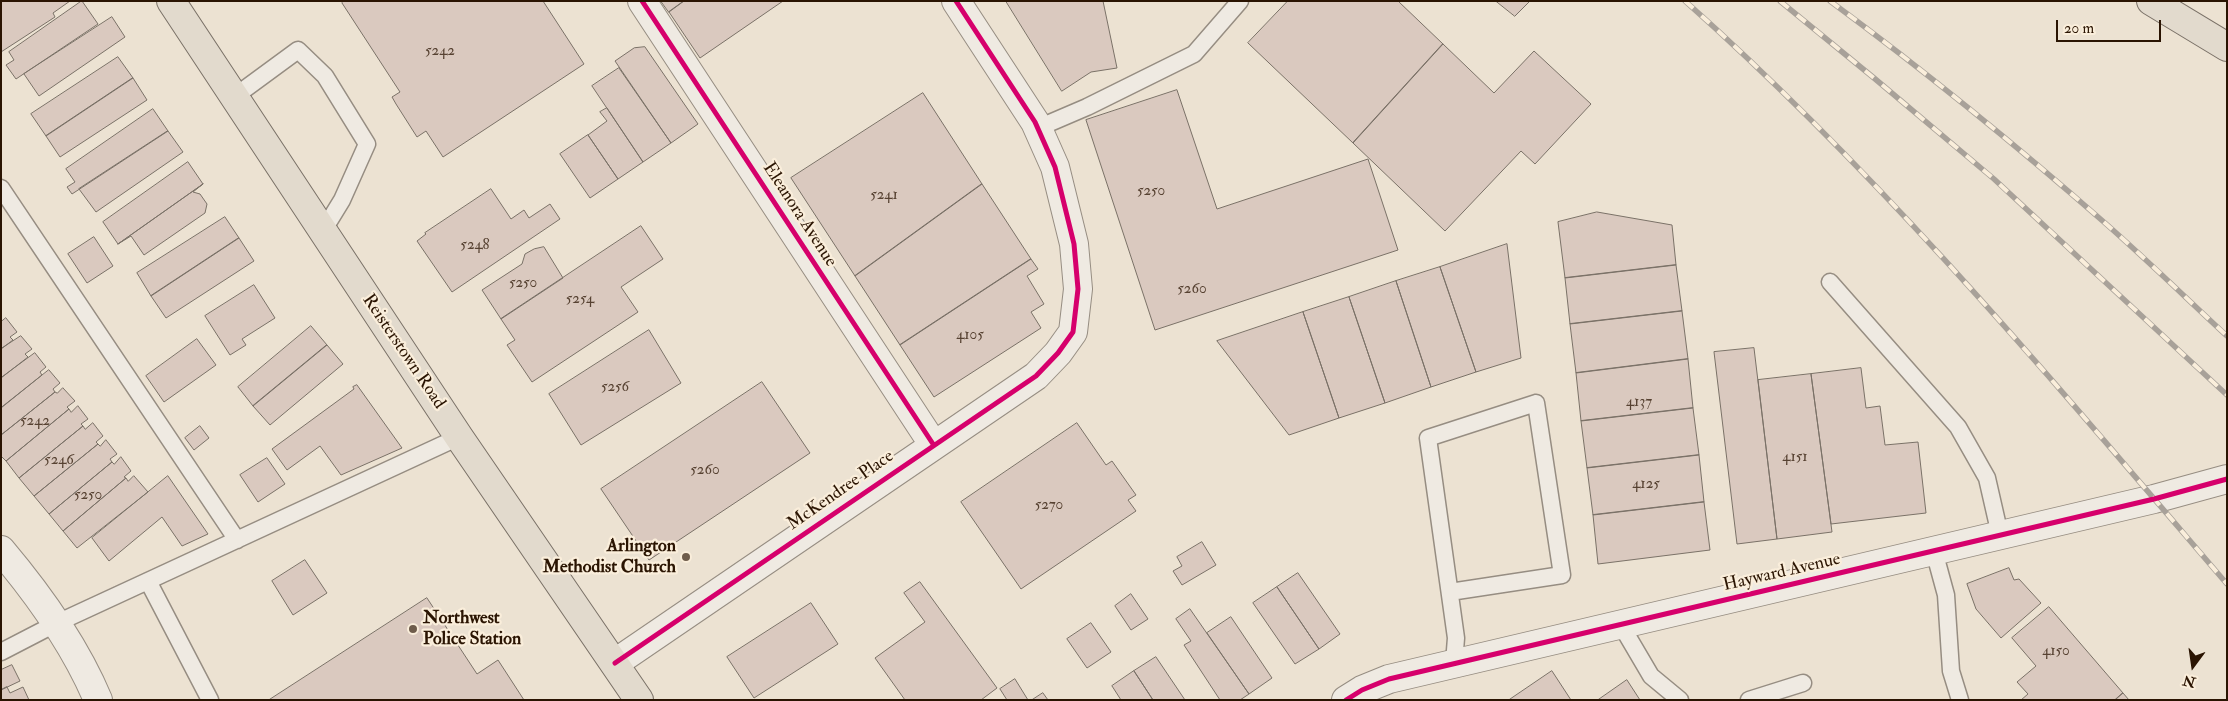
<!DOCTYPE html>
<style>
body{margin:0}
#map{position:relative;width:2228px;height:701px;overflow:hidden;background:#ece2d2;font-family:"IM FELL Double Pica",serif}
canvas{display:block}
.frame{position:absolute;inset:0;border:2px solid #2a1402;pointer-events:none}
.north{position:absolute;left:2168px;top:641px;width:50px;height:50px;-webkit-text-stroke:4px #faeedb;paint-order:stroke;rotate:194deg;font-size:14px;font-weight:700;line-height:20px;text-align:center;color:#2a1402}
.north::after{content:'';display:block;margin:auto;width:18px;height:22px;background:#2a1402;clip-path:polygon(50% 0,100% 100%,50% 72%,0 100%)}
.scale{position:absolute;left:2056px;top:20px;width:105px;height:22px;box-sizing:border-box;border:2px solid #2a1402;border-top:0;padding-left:6px;font-size:15px;line-height:18px;white-space:nowrap;color:#2a1402;-webkit-text-stroke:4px #faeedb;paint-order:stroke}
</style>
<div id="map">
<canvas width="2228" height="701"></canvas>
<div class="frame"></div>
<div class="north">N</div>
<div class="scale">20 m</div>
</div>
<script>
const ctx = document.querySelector('canvas').getContext('2d');
ctx.lineJoin = 'round';
function paint(path, color) {
  ctx.fillStyle = color;
  ctx.fill(path, 'evenodd');
}
function strokePath(path, color, width, dash) {
  ctx.strokeStyle = color;
  ctx.lineWidth = width;
  ctx.lineCap = dash ? 'butt' : 'round';
  ctx.setLineDash(dash || []);
  ctx.stroke(path);
}
function label(font, color, halo, rows, align = 'center') {
  ctx.font = font + ' "IM FELL Double Pica",serif';
  ctx.lineWidth = 4.5;
  ctx.setLineDash([]);
  ctx.textBaseline = 'middle';
  ctx.strokeStyle = halo;
  ctx.fillStyle = color;
  for (const [text, x, y, turn = 0] of rows) {
    ctx.save();
    ctx.translate(x, y);
    ctx.rotate((+turn || 0) * Math.PI / 180);
    ctx.textAlign = isNaN(turn) ? turn : align;
    if (halo) ctx.strokeText(text, 0, 0);
    ctx.fillText(text, 0, 0);
    ctx.restore();
  }
}
const building = new Path2D(`
 M1,1H70L53,13L55,17L1,52Z
 M82,1L98,24L16,79L6,65L14,60L9,52Z
 M344,1H543L584,64L443,157L426,131L417,137L396,104L392,97L400,92L342,3Z
 M661,1H684L669,12Z
 M684,1H783L700,58L669,12Z
 M1006,1H1103L1117,68L1091,72L1062,91Z
 M1288,1H1398L1443,44L1353,143L1248,43Z
 M1496,1H1530L1515,16Z
 M112,17L125,37L39,96L24,74Z
 M1443,44L1494,93L1534,51L1591,104L1535,164L1521,151L1445,231L1353,143Z
 M645,47L698,124L671,143L615,61L634,48Z
 M118,57L133,78L46,136L31,114Z
 M619,68L671,143L643,162L592,86Z
 M133,78L147,100L60,157L46,136Z
 M1177,90L1217,209L1368,159L1398,250L1155,330L1086,120Z
 M923,93L982,184L855,276L791,178Z
 M607,108L643,162L618,179L588,135L607,121L600,112Z
 M153,109L168,131L72,194L67,187L75,182L66,169Z
 M168,131L183,152L96,212L79,189Z
 M588,135L618,179L590,198L560,154Z
 M188,162L203,184L118,244L103,222Z
 M203,184L193,192L200,194L207,204L205,213L144,255L131,236L118,244Z
 M982,184L1031,259L900,345L855,276Z
 M491,189L511,219L524,210L529,218L550,204L560,219L452,292L417,241L426,234L425,233Z
 M1597,212L1672,225L1676,265L1565,278L1558,222Z
 M225,217L239,238L151,296L137,273Z
 M641,226L663,259L621,287L638,312L532,382L507,345L515,340L501,319Z
 M94,237L113,266L87,283L68,254Z
 M239,238L254,261L166,318L151,296Z
 M1507,244L1521,358L1476,372L1440,267Z
 M544,247L563,278L501,319L482,290L522,264L525,254L534,249Z
 M1031,259L1038,269L1027,276L1044,304L1031,312L1041,328L934,397L900,345Z
 M1676,265L1682,311L1570,324L1565,278Z
 M1440,267L1476,372L1431,387L1396,281Z
 M1396,281L1431,387L1385,403L1349,297Z
 M254,285L275,318L242,339L246,345L230,355L205,316Z
 M1349,297L1385,403L1339,418L1303,312Z
 M1682,311L1688,359L1576,373L1570,324Z
 M1303,312L1339,418L1289,435L1217,341Z
 M6,318L17,332L10,337L13,340L1,349V322Z
 M311,326L327,345L253,406L238,387Z
 M649,330L681,383L581,445L549,394Z
 M21,336L32,349L25,354L28,357L1,378V349Z
 M197,339L216,365L164,402L146,376Z
 M327,345L343,364L270,425L253,406Z
 M1754,348L1777,539L1737,544L1714,352Z
 M35,353L46,367L40,372L42,375L1,408V378Z
 M1688,359L1693,408L1581,421L1576,373Z
 M1861,368L1866,408L1880,406L1885,445L1918,442L1926,513L1831,524L1811,374Z
 M49,370L60,383L53,389L55,392L1,435V408Z
 M1811,374L1832,532L1777,539L1758,380Z
 M762,382L810,453L649,560L601,489Z
 M357,385L402,448L341,475L320,446L287,470L272,449L354,389L353,387Z
 M63,388L75,401L67,407L69,409L6,461L1,456V435L55,392L57,393Z
 M78,406L88,419L81,424L83,426L19,478L6,461L69,409L71,412Z
 M1693,408L1699,455L1587,468L1581,421Z
 M93,423L103,436L96,442L98,444L34,496L19,478L83,426L85,429Z
 M1077,423L1106,465L1112,461L1136,495L1128,500L1136,511L1021,589L961,502Z
 M200,426L209,438L194,450L185,438Z
 M106,440L117,454L110,459L112,462L49,514L34,496L98,444L100,446Z
 M1699,455L1704,502L1593,515L1587,468Z
 M121,457L131,471L124,477L126,478L63,531L49,514L112,462L114,464Z
 M267,458L285,484L258,502L240,475Z
 M134,476L148,492L77,548L63,531L126,478L128,481Z
 M168,476L208,534L182,546L162,517L109,561L92,538Z
 M1704,502L1710,550L1598,564L1593,515Z
 M1202,542L1216,565L1182,585L1173,571L1182,566L1177,557Z
 M305,560L327,593L293,615L272,581Z
 M2009,568L2014,580L2019,579L2041,603L2001,638L1976,609L1967,584Z
 M1298,573L1340,634L1319,649L1277,587Z
 M920,582L997,688L981,700H905L875,658L925,622L904,593Z
 M1277,587L1319,649L1295,664L1253,603Z
 M1131,594L1148,619L1131,630L1115,606Z
 M427,598L477,674L498,660L524,700H269Z
 M811,603L838,644L754,698L727,657Z
 M2049,607L2123,693L2115,700H2021L2028,694L2017,682L2036,666L2012,638Z
 M1190,609L1249,694L1240,700H1220L1184,645L1191,641L1176,619Z
 M1231,617L1272,678L1249,694L1207,633Z
 M1091,623L1111,652L1087,668L1067,639Z
 M1156,657L1185,700H1153L1134,671Z
 M12,665L20,681L1,690V670Z
 M1134,671L1153,700H1121L1112,686Z
 M1552,671L1571,700H1509Z
 M1015,679L1028,700H1007L1000,689Z
 M1627,680L1640,700H1598Z
 M7,687L10,693L23,687L29,700H1V690Z
 M1043,693L1048,700H1032Z
 M2123,693L2129,700H2115Z`);
const lane = new Path2D(`
 M234,97L298,50L325,76L367,144L342,200L323,231
 M1038,128L1087,107L1194,54L1240,1
 M1,188L237,540
 M1830,282L1958,427L1987,478L2000,535
 M1934,551L1946,595L1951,671L1960,700
 M148,581L210,700
 M1450,592L1562,575L1536,403L1428,438L1456,638L1454,663
 M1621,625L1651,676L1680,700
 M1,652L57,623L459,437
 M1749,700L1803,683`);
const street = new Path2D(`
 M642,1L933,444
 M1,550C39,595 75,645 98,700
 M615,663L1036,376L1058,353L1073,332L1078,289L1074,244L1055,167L1035,122L956,1
 M1346,700L1362,690L1389,679L2154,499L2227,479`);
const primary = new Path2D(`
 M171,1L459,437L639,700
 M2151,1L2227,47`);
const rail = new Path2D(`
 M1685,1C1884,178 2054,382 2227,584
 M1780,1L1874,78L1994,179L2227,395
 M1830,1C1925,71 2016,145 2105,223C2146,259 2186,298 2227,336`);
const cycleway = new Path2D(`
 M642,1L933,444
 M615,663L1036,376L1058,353L1073,332L1078,289L1074,244L1055,167L1035,122L956,1
 M1346,700L1362,690L1389,679L2154,499L2227,479`);
const markers = [
 [686,557,5,"#6e5c4b"],
 [413,629,5,"#6e5c4b"]
];
const numberNames = [
 ["5242",440,52],
 ["5250",1151,192],
 ["5241",884,196],
 ["5248",475,246],
 ["5250",523,284],
 ["5260",1192,290],
 ["5254",580,300],
 ["4105",970,336],
 ["5256",615,388],
 ["4137",1639,403],
 ["5242",35,422],
 ["4151",1795,458],
 ["5246",59,461],
 ["5260",705,471],
 ["4125",1646,485],
 ["5250",88,496],
 ["5270",1049,506],
 ["4150",2056,652]
];
const streetNames = [
 ["Eleanora Avenue",799,215,57],
 ["Reisterstown Road",403,352,56],
 ["McKendree Place",841,491,-35],
 ["Hayward Avenue",1782,573,-13]
];
const poiNames = [
 ["Arlington",676,547],
 ["Methodist Church",676,568],
 ["Northwest",423,619,"left"],
 ["Police Station",423,640,"left"]
];
paint(building, '#dac9bf');
strokePath(building, '#7a7167', 1);
strokePath(lane, '#968d82', 19);
strokePath(street, '#968d82', 30);
strokePath(primary, '#7a7167', 30);
strokePath(lane, '#efeae2', 16);
strokePath(street, '#efeae2', 28);
strokePath(primary, '#e2dacd', 28);
strokePath(rail, '#a8a199', 5.5);
strokePath(rail, '#faeedb', 4, [11]);
strokePath(cycleway, '#d6006c', 5);
for (const [x, y, r, color] of markers) {
  const dot = new Path2D();
  dot.arc(x, y, r, 0, 2 * Math.PI);
  ctx.fillStyle = color;
  ctx.fill(dot);
  strokePath(dot, '#faeedb', 2);
}
label('15px', '#574232', null, numberNames);
label('18px', '#2a1402', '#faeedb', streetNames);
label('bold 18px', '#2a1402', '#faeedb', poiNames, 'right');
</script>
